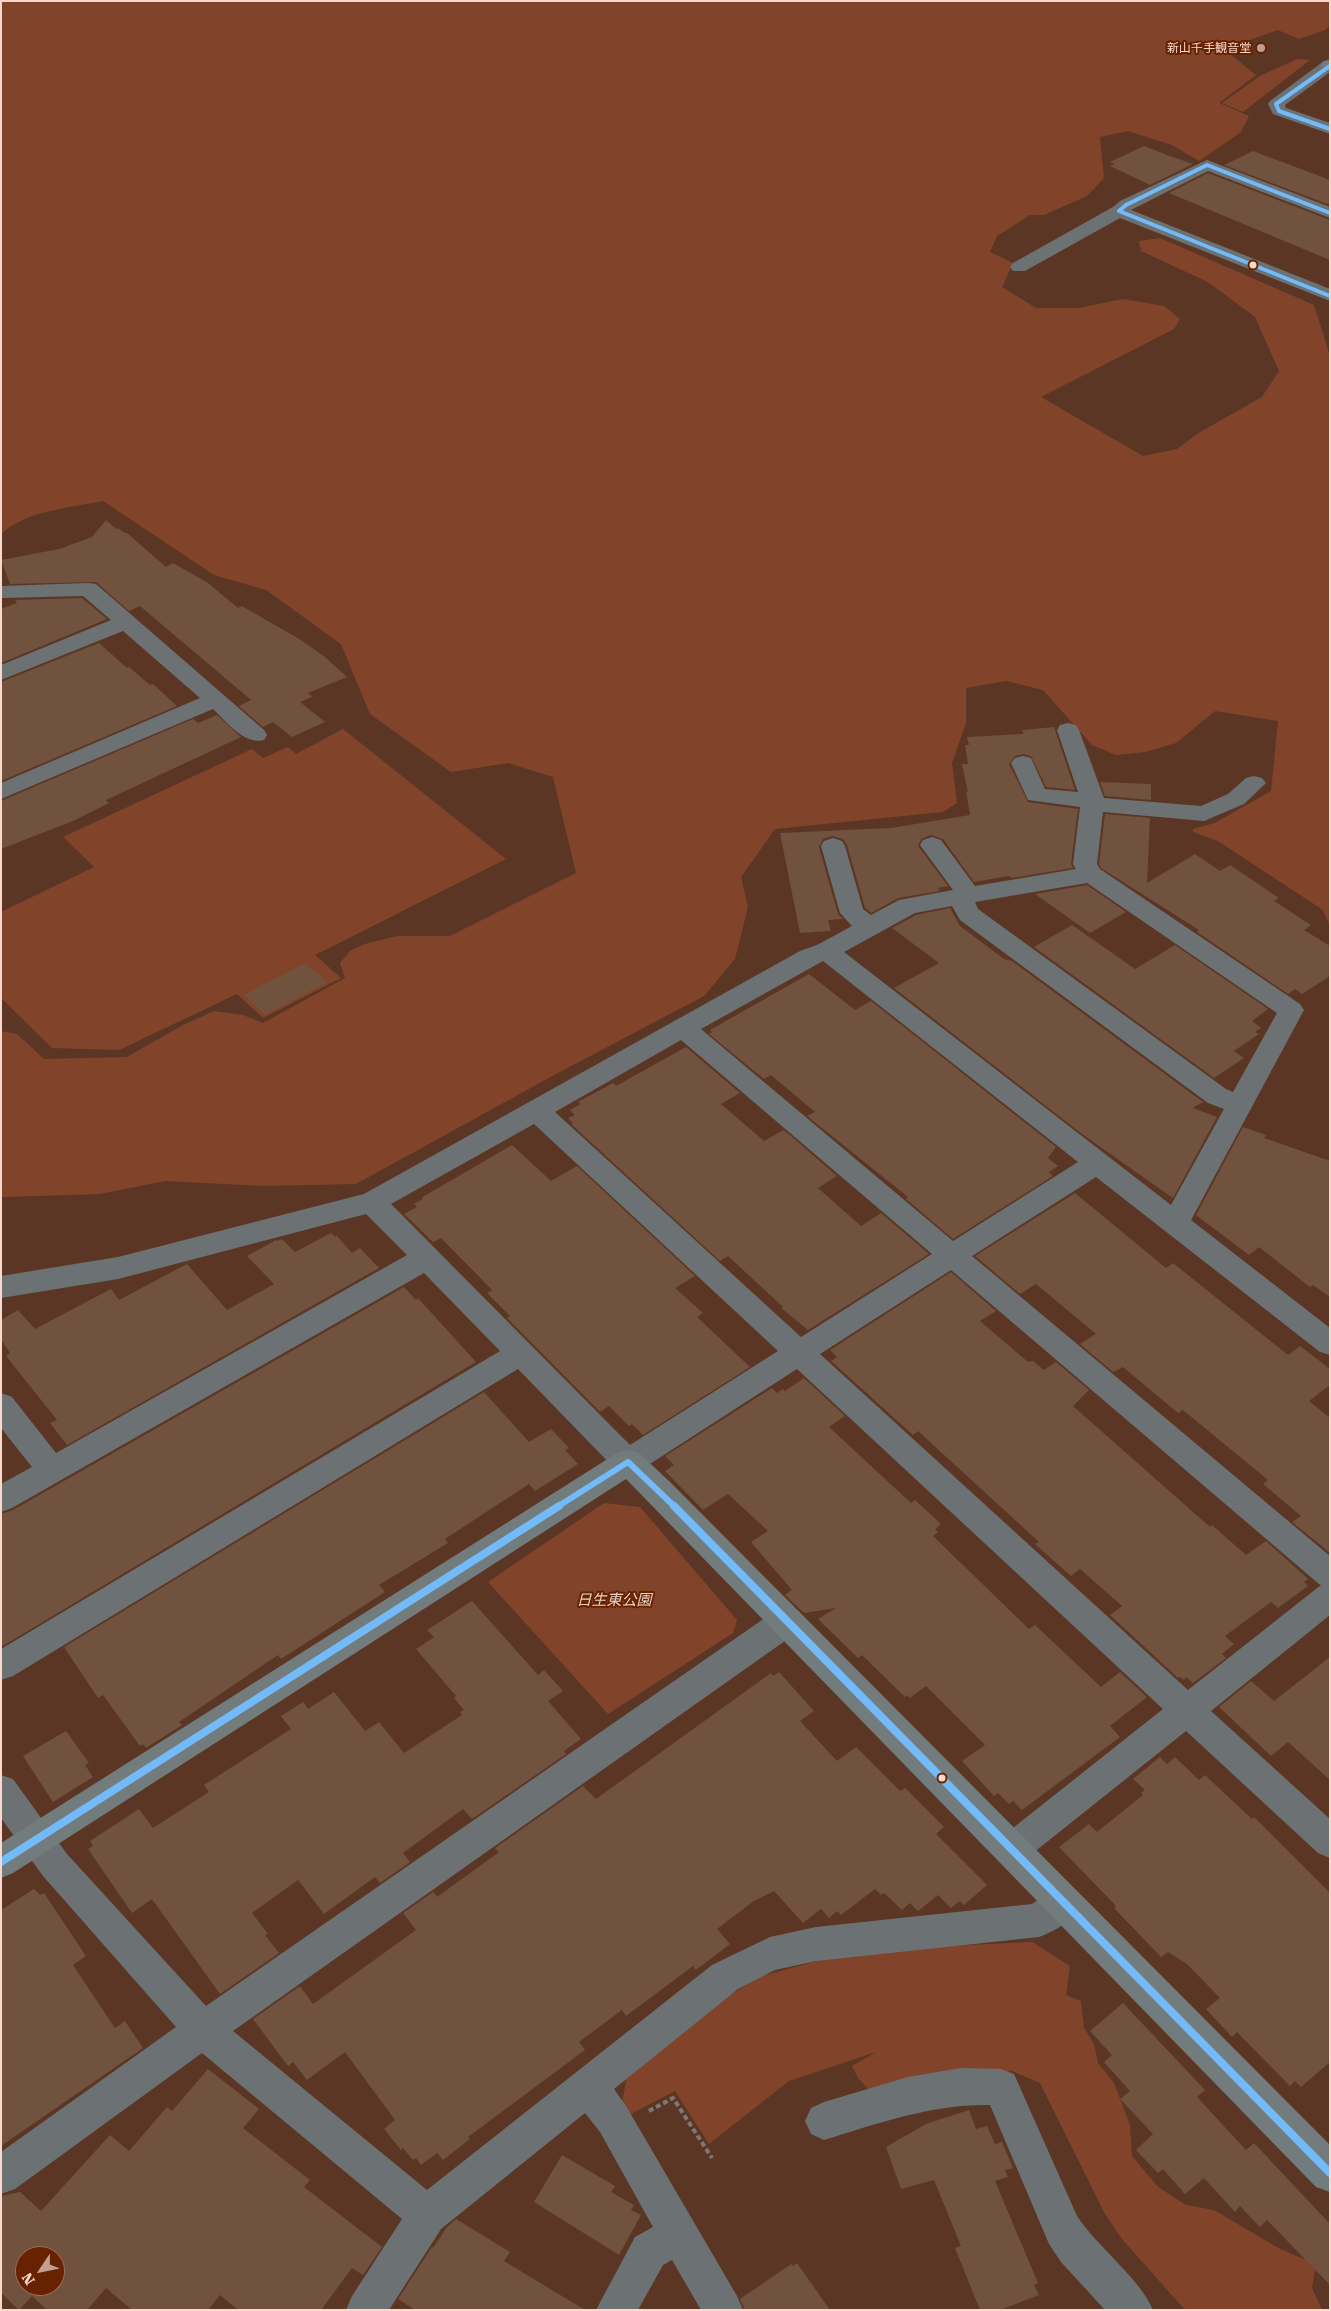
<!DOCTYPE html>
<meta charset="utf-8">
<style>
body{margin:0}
#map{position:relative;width:1331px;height:2311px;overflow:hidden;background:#5c3625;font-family:"Roboto Serif",serif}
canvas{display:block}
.frame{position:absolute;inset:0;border:2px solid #fad8cb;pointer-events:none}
.north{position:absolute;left:15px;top:2246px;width:50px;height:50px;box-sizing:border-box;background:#662201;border:1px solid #a16b52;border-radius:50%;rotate:236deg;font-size:14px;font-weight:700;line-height:20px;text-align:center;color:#fad8cb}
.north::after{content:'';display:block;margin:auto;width:18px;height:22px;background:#c39f91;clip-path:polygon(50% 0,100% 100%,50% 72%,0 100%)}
</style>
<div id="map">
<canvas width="1331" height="2311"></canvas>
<div class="frame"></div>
<div class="north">N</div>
</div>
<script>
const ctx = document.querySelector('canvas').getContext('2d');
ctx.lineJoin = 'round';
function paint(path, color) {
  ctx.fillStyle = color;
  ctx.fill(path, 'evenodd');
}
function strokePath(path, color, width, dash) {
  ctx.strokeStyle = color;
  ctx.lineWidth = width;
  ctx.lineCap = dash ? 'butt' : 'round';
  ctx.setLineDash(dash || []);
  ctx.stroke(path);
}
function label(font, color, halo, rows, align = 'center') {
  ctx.font = font + ' "Roboto Serif","Noto Sans JP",serif';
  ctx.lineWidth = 4;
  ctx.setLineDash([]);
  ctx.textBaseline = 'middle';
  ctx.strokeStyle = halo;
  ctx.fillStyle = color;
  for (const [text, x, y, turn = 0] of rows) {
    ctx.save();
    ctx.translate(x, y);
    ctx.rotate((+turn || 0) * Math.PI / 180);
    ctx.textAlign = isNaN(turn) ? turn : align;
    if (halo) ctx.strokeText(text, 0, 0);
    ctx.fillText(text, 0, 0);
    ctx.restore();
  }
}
const green = new Path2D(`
 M1,1H1330V25L1325,30L1299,39L1278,30L1227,48L1231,55L1256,75L1219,103L1249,116L1241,132L1199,161L1172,145L1128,131L1100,137L1104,178L1087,196L1044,215H1030L997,236L990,252L1013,263L1002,287L1036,308H1079L1123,299L1164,306L1180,319L1174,329L1041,397L1143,456L1177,449L1200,432L1262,397L1279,371L1255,317L1208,282L1141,251L1139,241L1160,238L1314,305L1330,356V926L1323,910L1218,841L1193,832V829L1215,823L1271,791L1278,721L1215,711L1176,743L1145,752L1116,755L1092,745L1043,690L1006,681L966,688V723L952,763L957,803L943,812L775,829L741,877L748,907L735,959L704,996L556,1074L356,1184L263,1186L165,1181L100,1194L1,1197V1031L17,1034L44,1059L127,1057L183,1025L214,1011L243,1015L263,1023L345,978L340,963L350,951L365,944L397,936H450L576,873L553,777L508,763L451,772L370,714L341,644L266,590L214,575L103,501C70,508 27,510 1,534Z
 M1297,59L1310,60L1243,112L1222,103L1260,76Z
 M343,729L506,859L315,955L341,978L263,1018L237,994L119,1050L52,1048L1,998V912L94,867L63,837L252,749L263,758L288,747L296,754Z
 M604,1503L640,1507L737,1620L733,1633L608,1714L488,1582Z
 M1032,1942L1070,1966L1066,1995L1081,2001L1084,2028L1094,2044L1098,2063L1114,2083L1130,2125L1132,2156L1158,2187L1186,2205L1214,2210L1280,2249L1316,2264L1312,2288L1322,2310H1185L1122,2239L1105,2214L1040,2083L1012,2071L870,2091L858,2078L852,2066L876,2052L789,2081L709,2144L675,2091L629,2115L622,2103L627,2076L730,1995L759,1977L820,1960L903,1948Z`);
const building = new Path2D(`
 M1144,146L1167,155L1193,164L1150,185L1110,166L1115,164L1110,162Z
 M1253,151L1330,180V205L1224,165Z
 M1208,173L1330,220V260L1169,193Z
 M106,520L116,529L118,528L125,533H127L166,567L173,563L208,583L238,608L242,606L301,640L325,657L347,677L308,693L312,697L300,702L325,722L292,737L273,722L263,727L239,706L251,700L140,606L129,611L96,582L10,584L1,560L59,549L92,537Z
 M82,598L107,619L1,663V609L17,603L15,600Z
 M99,643L127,668L129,667L150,685L153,684L177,706L1,781V682Z
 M217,715L241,737L106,800L109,803L73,821L1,849V801L193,719L198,723Z
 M1054,727L1075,790L1046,787L1031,756L1023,754L1015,756L1009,764L1028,802L1078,809L1071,864L1073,868L1012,878L1009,876L974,882L943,839L931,835L921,839L918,846L948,886L938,888L940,891L898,898L871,913L865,908L847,845L843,839L832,836L823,839L819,847L838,914L843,919L828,920L831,931L800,933L780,833L891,828L970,815L966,791L968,792L962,764H968L965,745H969L967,737L1024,734L1022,730Z
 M1100,782L1151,784V800L1105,796Z
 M1105,814L1150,818L1147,883L1195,854L1220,871L1230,865L1279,898L1274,901L1311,925L1304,930L1330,946V976L1302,994L1295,989L1288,994L1197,932L1199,930L1101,868L1099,864Z
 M1087,885L1126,912L1090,933L1035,894Z
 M950,908L960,926L1004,959L1012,961L1203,1102L1193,1108L1217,1117L1173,1198L1082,1134L894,988L939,963L892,928L916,915Z
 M1072,925L1135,969L1175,945L1268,1009L1252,1021L1261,1028L1255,1032L1259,1034L1234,1051L1244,1058L1214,1078L1034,947Z
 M305,963L327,982L265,1015L244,995Z
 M809,974L855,1010L871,1001L1056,1147L1048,1158L1058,1166L1049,1172L1053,1176L953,1239L906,1199L908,1197L807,1116L815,1112L771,1075L764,1079L709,1034L712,1032L710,1030Z
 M686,1047L740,1093L721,1104L764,1141L784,1130L837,1176L818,1188L861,1226L881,1213L929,1254L808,1330L781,1308L783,1307L728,1256L720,1261L571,1124L573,1123L568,1118L575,1115L570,1110L581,1104L578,1102L613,1083L616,1086Z
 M1243,1127L1266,1135L1264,1138L1330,1161V1297L1313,1285L1310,1287L1259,1247L1249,1255L1196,1215Z
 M512,1145L551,1181L577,1166L695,1276L675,1288L703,1313L697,1317L750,1367L643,1435L632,1424L629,1426L609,1406L600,1412L507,1318L510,1316L487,1293L492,1290L441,1238L433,1242L404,1214L417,1207L414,1204L423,1199L421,1198Z
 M1075,1193L1166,1268L1173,1263L1288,1355L1300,1346L1330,1369V1385L1309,1401L1330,1418L1329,1552L1292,1522L1301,1516L1263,1484L1268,1480L1183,1410L1178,1413L1123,1367L1113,1372L1080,1344L1096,1334L1036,1284L1020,1294L975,1256Z
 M331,1233L335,1237L337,1236L352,1253L360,1248L379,1268L67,1445L50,1423L57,1420L6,1356L10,1353L1,1339V1320L18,1310L35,1329L111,1289L119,1300L187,1264L227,1310L274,1284L247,1256L276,1240L277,1241L282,1239L295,1252Z
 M951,1272L996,1311L980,1321L1028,1362L1033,1361L1044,1370L1056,1362L1089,1390L1073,1406L1210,1527L1212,1525L1246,1555L1266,1541L1308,1579L1304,1582L1308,1586L1278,1608L1271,1602L1225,1636L1234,1644L1222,1654L1226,1658L1193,1683L1186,1677L1184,1680L1180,1677L1178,1678L1110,1615L1122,1606L1080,1569L1071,1576L1035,1544L1039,1542L918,1431L913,1435L831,1361L837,1357L830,1350Z
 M404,1287L416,1300L418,1298L476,1362L1,1647V1514L13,1510Z
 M804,1378L845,1416L829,1427L911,1503L915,1500L941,1524L935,1529L938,1532L933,1536L1029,1629L1035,1625L1101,1687L1120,1672L1147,1697L1110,1726L1120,1737L1022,1810L1013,1801L1009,1804L998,1793L994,1796L962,1761L985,1745L926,1686L910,1698L907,1695L905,1697L862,1655L858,1658L818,1619L836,1608L804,1613L785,1595L792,1590L751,1542L768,1531L728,1494L703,1510L665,1471L674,1465L665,1456L772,1388L777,1393L783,1389L785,1391Z
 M484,1392L529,1442L551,1429L569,1448L565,1450L578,1464L535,1491L529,1484L445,1539L448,1543L379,1585L385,1592L281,1659L278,1655L179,1722L182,1725L146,1748L143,1744L140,1746L103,1695L98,1698L64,1647Z
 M472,1601L538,1675L544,1670L563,1691L548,1701L581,1739L564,1751L566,1754L472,1819L463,1809L403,1853L410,1862L380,1883L375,1877L324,1914L298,1880L252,1913L268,1934L265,1935L279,1953L220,1994L152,1899L132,1913L88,1849L93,1846L90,1841L139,1809L153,1828L209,1792L204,1785L291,1729L281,1716L303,1702L308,1709L334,1692L365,1731L379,1722L404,1753L462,1715L460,1712L464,1710L454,1698L456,1696L416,1649L434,1637L427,1630Z
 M1330,1657V1780L1288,1742L1271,1756L1219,1707L1251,1681L1274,1701Z
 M779,1672L814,1711L800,1721L837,1761L856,1747L900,1791L905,1788L944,1827L936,1834L987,1885L964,1905L960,1901L951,1908L938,1895L918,1911L910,1903L902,1910L884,1893L881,1895L875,1889L841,1915L837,1911L829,1918L821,1909L803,1923L774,1891L754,1901L717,1929L730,1944L696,1970L693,1966L626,2016L622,2010L579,2042L585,2050L468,2137L470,2139L443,2160L437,2153L421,2165L416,2158L413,2160L403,2148L401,2150L384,2129L395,2120L345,2052L307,2080L293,2062L288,2066L253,2019L300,1986L313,2004L416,1930L403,1913L433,1892L437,1897L499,1852L495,1848L583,1786L596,1799L771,1673L773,1676Z
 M66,1731L89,1763L85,1765L93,1777L53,1802L23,1756Z
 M1160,1757L1167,1764L1175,1757L1199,1780L1205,1775L1252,1819L1254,1817L1330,1893V2062L1301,2087L1295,2081L1290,2086L1237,2032L1232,2037L1206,2009L1220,1998L1187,1964L1168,1952L1161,1957L1114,1908L1116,1906L1059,1847L1089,1824L1097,1832L1143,1795L1141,1793L1145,1790L1133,1779Z
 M34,1889L40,1895L44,1893L86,1956L73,1965L115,2028L125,2021L143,2048L1,2146V1910Z
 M1123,2003L1205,2090L1197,2097L1246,2150L1254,2143L1330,2224V2285L1267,2220L1260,2227L1240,2206L1235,2212L1204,2178L1185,2194L1163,2169L1158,2173L1136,2150L1153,2134L1120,2099L1130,2091L1104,2062L1112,2055L1090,2031Z
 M208,2069L259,2109L243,2128L310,2180L304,2187L382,2247L363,2275L352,2268L321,2310H238L220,2295L208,2310H132L106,2288L87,2310H47L32,2296L19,2310L1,2293V2196L20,2192L41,2211L110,2135L129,2151L167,2107L172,2111ZM25,2256H55V2286H25Z
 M969,2110L976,2129L987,2126L995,2144L1002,2142L1013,2168L1005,2170L1008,2177L995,2181L1038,2283L1034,2285L1039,2295L1000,2310H980L955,2248L961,2246L934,2180L901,2189L886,2147L926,2124Z
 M562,2155L615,2186L611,2192L634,2205L631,2210L641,2215L619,2255L534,2202Z
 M456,2219L510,2252L504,2261L585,2310H415L398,2299L432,2247L433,2248L447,2227Z
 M797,2263L830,2310H745L740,2299L791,2264L793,2266Z`);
const path = new Path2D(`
 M649,2111L673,2098L712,2158`);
const street = new Path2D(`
 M1330,59V72L1285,105L1286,108L1330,123V134L1273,114L1268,104L1270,101L1324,61Z
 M1207,160L1330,207V218L1208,171L1131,210L1330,289V301L1120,218L1025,271H1013L1010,267L1013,263L1113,207L1120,201Z
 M88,583L96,584L264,730L267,735L264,740C244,745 227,722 213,709L1,799V783L200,698L123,631L1,680V665L111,620L83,596L1,598V586Z
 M1068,723L1076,725L1079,730L1104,798L1201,806L1228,794L1246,778L1254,776L1262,778L1266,783L1244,804L1204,821L1103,812L1097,864L1100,869L1300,1004L1304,1010L1191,1220L1330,1328V1355L1320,1352L1096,1177L972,1256L1330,1556V1615L1211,1711L1330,1819V1858L1318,1853L1186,1731L1023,1861L1011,1866L999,1861L993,1850L999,1839L1163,1709L797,1369L639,1471L628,1474L617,1471L518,1369L13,1676L1,1680V1649L500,1351L424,1273L12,1508L1,1512V1484L32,1467L1,1428V1393L12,1397L56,1453L407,1255L366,1214L118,1279L1,1298V1276L118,1257L364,1194L800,951L817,945L852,926L840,913L821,846L824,841L833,838L842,841L845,846L863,909L871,915L899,900L953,890L920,845L923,840L932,837L941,840L975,886L1076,869L1073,864L1080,807L1028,800L1011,763L1015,758L1023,756L1031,758L1045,789L1078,792L1057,730L1060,725ZM1087,883L1277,1013L1233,1092L1226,1089L978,909L975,902ZM952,906L960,920L1208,1103L1224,1109L1171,1205L844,952L915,913ZM823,961L1078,1162L953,1241L701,1029ZM681,1040L932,1254L801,1337L555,1112ZM534,1124L778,1351L630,1445L391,1204ZM951,1270L1319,1584L1321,1585L1188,1690L820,1354Z
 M787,1607L799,1611L803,1621L799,1631L233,2031L427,2190L712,1965L770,1937L816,1927L1032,1904L1050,1891L1063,1886L1076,1891L1081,1903C1073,1921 1057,1930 1039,1937L816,1961L775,1970L738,1989L614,2089L626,2106L737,2296L743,2310H701L672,2260L663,2265L638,2310H596L635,2237L653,2227L600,2132L585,2113L441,2229L389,2310H346L352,2296L402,2219L202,2053L15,2189L1,2194V2152L176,2027L43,1876L1,1818V1775L13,1779L67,1854L206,2006L775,1611Z
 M961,2068L1001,2069L1014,2074L1077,2216C1098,2248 1139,2277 1153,2310H1105L1061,2262L1049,2244L990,2105C932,2104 879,2123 824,2140L811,2134L805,2121L811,2108L824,2102L908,2077Z`);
const secondary = new Path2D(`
 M1330,60V71L1324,69L1321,65L1323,62Z
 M628,1450L639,1453L669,1481L1330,2145V2192L1316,2187L626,1479L13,1873L1,1878V1843L617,1453Z`);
const bus1Far2 = new Path2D(`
 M1330,66L1276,104L1279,111L1330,129
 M1330,213L1207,165L1126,205L1119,211L1330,296`);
const bus1Far1 = new Path2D(`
 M557,1507L628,1462L675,1507`);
const bus1 = new Path2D(`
 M674,1506L1330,2173
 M1,1862L559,1506`);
const markers = [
 [1261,48,5,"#c39f91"],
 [1253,265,4.5,"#fad8cb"],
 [942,1778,4.5,"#fad8cb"]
];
const farPoinames = [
 ["新山千手観音堂",1251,48]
];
const parkNames = [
 ["日生東公園",614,1601]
];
paint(green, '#81442b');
paint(building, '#70523e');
strokePath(path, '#7d7775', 4, [5, 3]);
paint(street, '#6c7273');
paint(secondary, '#737c7d');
strokePath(bus1Far2, '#73baf8', 4);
strokePath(bus1Far1, '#73baf8', 6);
strokePath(bus1, '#73baf8', 8);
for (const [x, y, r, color] of markers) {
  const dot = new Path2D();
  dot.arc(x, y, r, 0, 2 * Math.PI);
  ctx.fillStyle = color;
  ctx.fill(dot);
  strokePath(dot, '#662201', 2);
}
label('12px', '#fad8cb', '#662201', farPoinames, 'right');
label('italic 15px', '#ecd0c6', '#662201', parkNames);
</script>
